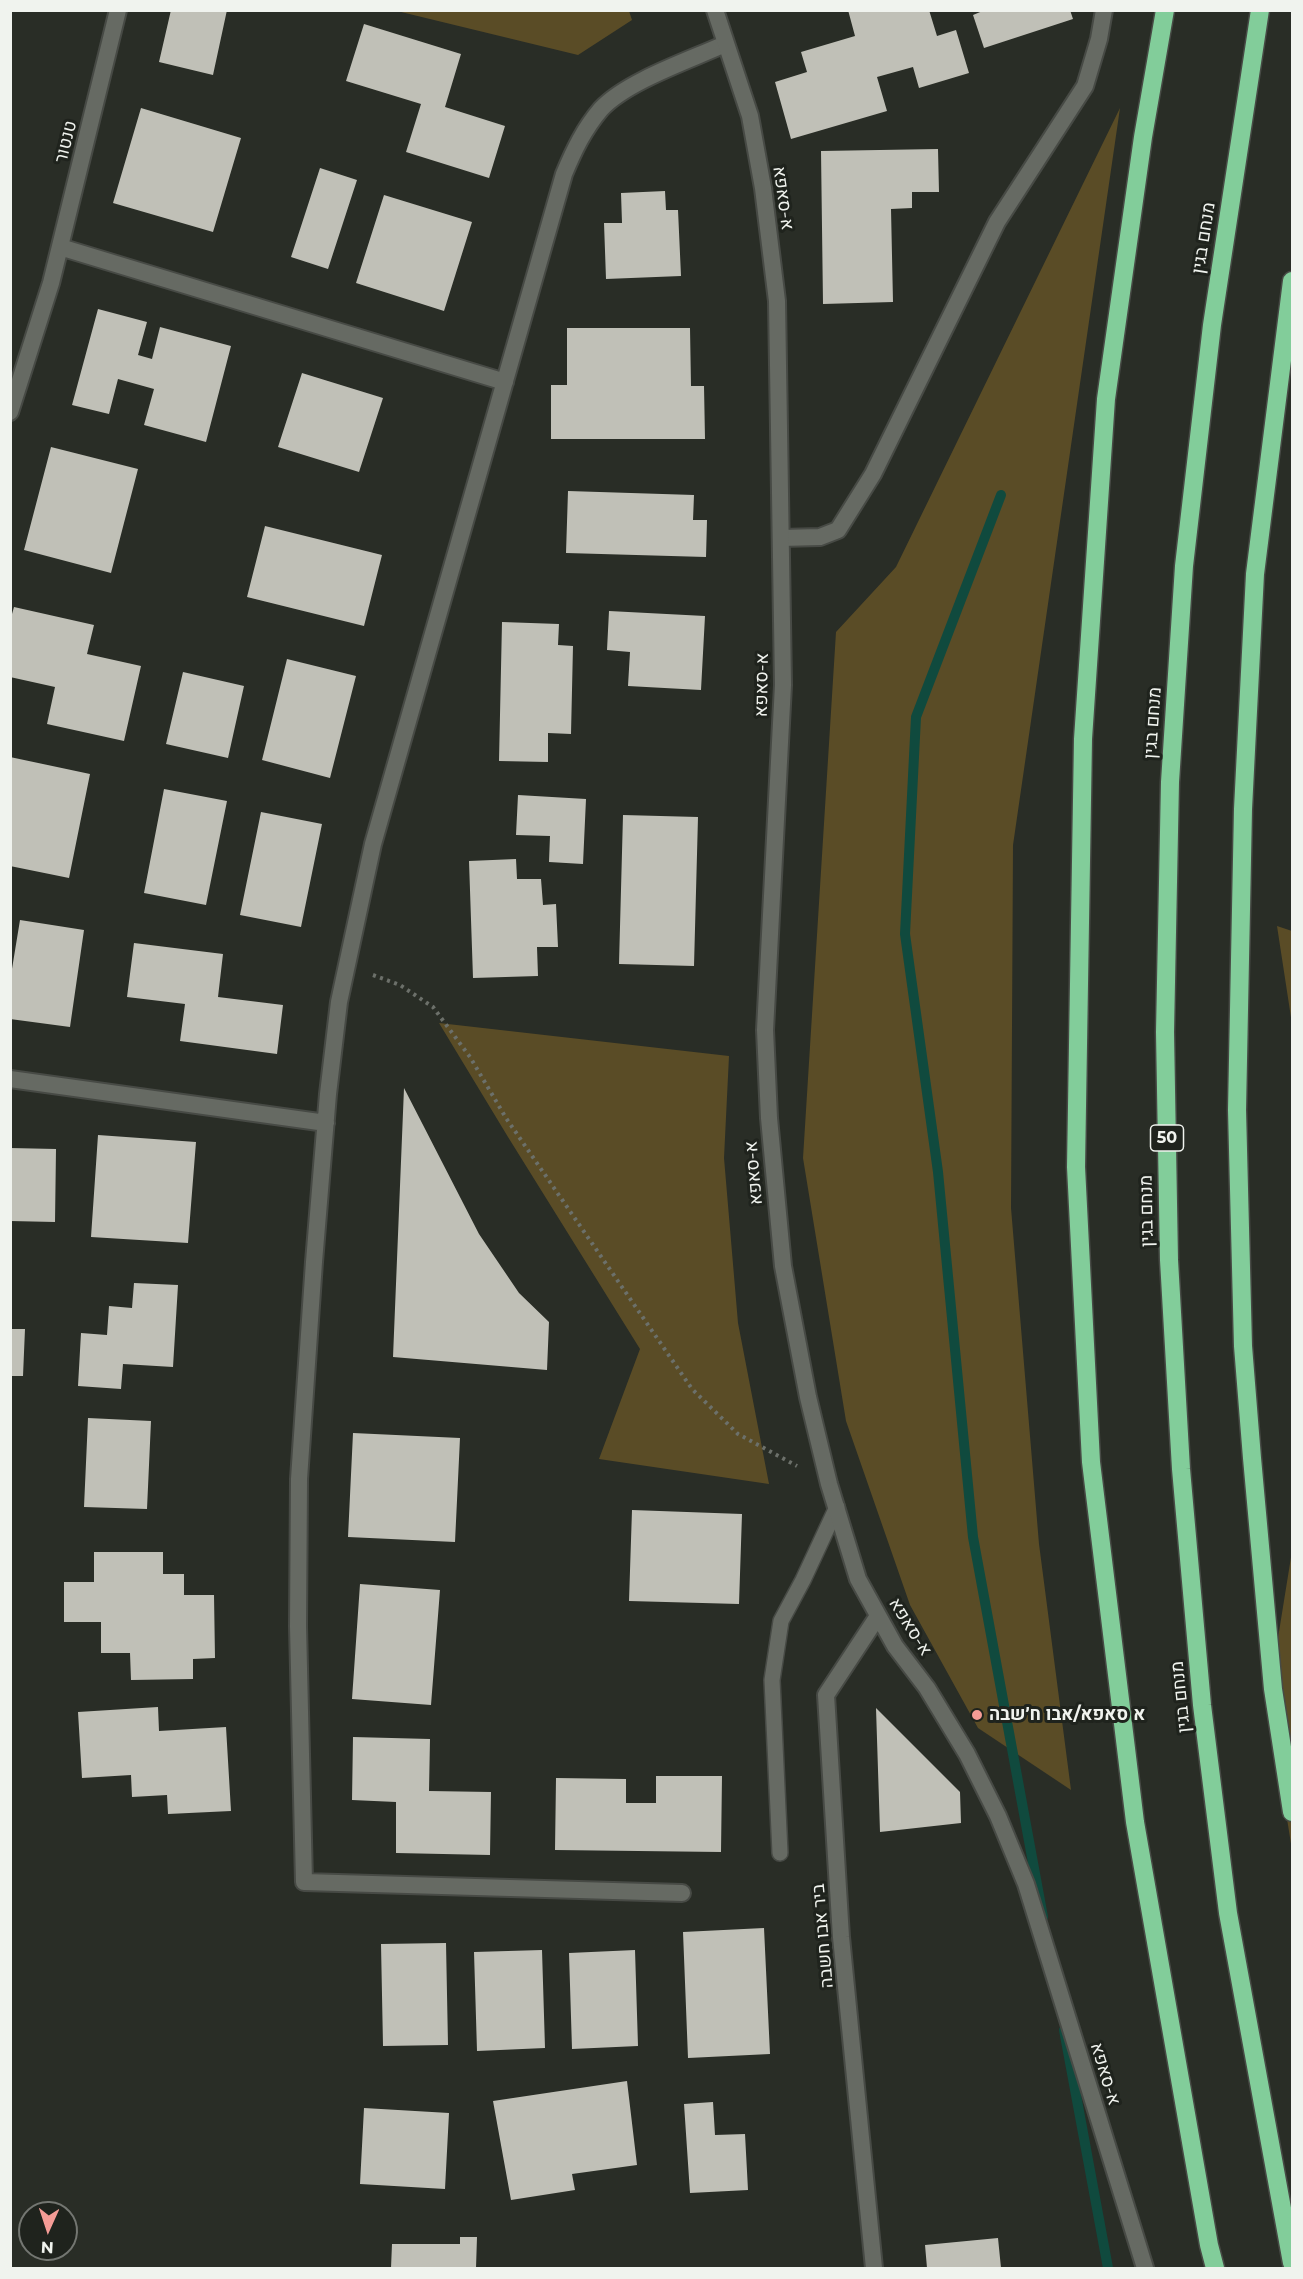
<!DOCTYPE html>
<meta charset="utf-8">
<style>
body{margin:0}
#map{position:relative;width:1303px;height:2279px;overflow:hidden;background:#292d26;font-family:Montserrat,sans-serif}
canvas{display:block}
.frame{position:absolute;inset:0;border:12px solid #f0f3ee;pointer-events:none}
.north{position:absolute;left:18px;top:2201px;width:60px;height:60px;box-sizing:border-box;background:#1f231d;border:2px solid #737671;border-radius:50%;rotate:183deg;font-size:16px;font-weight:700;line-height:24px;text-align:center;color:#f0f3ee}
.north::after{content:'';display:block;margin:auto;width:21px;height:27px;background:#f59c96;clip-path:polygon(50% 0,100% 100%,50% 72%,0 100%)}
</style>
<div id="map">
<canvas width="1303" height="2279"></canvas>
<div class="frame"></div>
<div class="north">N</div>
</div>
<script>
const ctx = document.querySelector('canvas').getContext('2d');
ctx.lineJoin = 'round';
function paint(path, color) {
  ctx.fillStyle = color;
  ctx.fill(path, 'evenodd');
}
function strokePath(path, color, width, dash) {
  ctx.strokeStyle = color;
  ctx.lineWidth = width;
  ctx.lineCap = dash ? 'butt' : 'round';
  ctx.setLineDash(dash || []);
  ctx.stroke(path);
}
function label(font, color, halo, rows, align = 'center') {
  ctx.font = font + ' Montserrat,Heebo,sans-serif';
  ctx.lineWidth = 6;
  ctx.setLineDash([]);
  ctx.textBaseline = 'middle';
  ctx.strokeStyle = halo;
  ctx.fillStyle = color;
  for (const [text, x, y, turn = 0] of rows) {
    ctx.save();
    ctx.translate(x, y);
    ctx.rotate((+turn || 0) * Math.PI / 180);
    ctx.textAlign = isNaN(turn) ? turn : align;
    if (halo) ctx.strokeText(text, 0, 0);
    ctx.fillText(text, 0, 0);
    ctx.restore();
  }
}
const green = new Path2D(`
 M629,11L632,20L578,55L397,11Z
 M1120,108L1013,845L1011,1208L1039,1544L1071,1790L978,1728L910,1605L846,1421L803,1158L836,632L896,567Z
 M1277,926L1292,931V1024Z
 M439,1023L729,1056L724,1158L738,1323L769,1484L599,1459L640,1349L508,1137Z
 M1292,1551V1850L1268,1700Z`);
const stream = new Path2D(`
 M1001,495L916,717L905,934L938,1172L973,1537L1043,1917
 M1064,2030L1108,2268`);
const building = new Path2D(`
 M171,10H227L213,75L159,62Z
 M848,10H929L937,36L956,30L969,73L919,88L913,67L877,77L887,111L791,139L775,82L807,72L801,52L855,36Z
 M985,10H1070L1073,19L984,48L973,15Z
 M364,24L461,54L445,107L505,126L489,178L406,152L421,104L346,81Z
 M141,108L241,138L213,232L113,203Z
 M938,149L939,192H912V208L891,209L893,302L823,304L821,151Z
 M320,168L357,180L328,269L291,257Z
 M665,191L666,210H678L681,276L606,279L604,223H622L621,193Z
 M384,195L472,222L444,311L356,283Z
 M98,309L147,322L138,355L152,359L160,327L231,346L206,442L144,425L154,389L118,379L109,414L72,405Z
 M567,328H690L691,386H704L705,439H551V385H567Z
 M302,373L383,398L359,472L278,447Z
 M51,447L138,469L111,573L24,550Z
 M568,491L694,495L693,520H707L706,557L566,553Z
 M265,526L382,555L364,626L247,597Z
 M14,607L94,625L87,654L141,666L124,741L47,724L55,687L10,677V621Z
 M609,611L705,616L701,690L628,686L630,652L607,650Z
 M502,622L559,624L558,645L573,646L571,734L548,733V762L499,761Z
 M287,659L356,676L330,778L262,760Z
 M183,672L244,686L228,758L166,744Z
 M10,757L90,774L69,878L10,866Z
 M164,789L227,801L206,905L144,893Z
 M518,795L586,799L583,864L549,862L550,836L516,835Z
 M261,812L322,824L301,927L240,915Z
 M623,815L698,817L694,966L619,964Z
 M516,859L517,879H541L543,905L556,904L558,947H537L538,976L473,978L469,861Z
 M20,920L84,930L70,1027L10,1019V981Z
 M134,943L223,954L218,997L283,1005L277,1054L180,1041L185,1004L127,997Z
 M404,1088L479,1234L519,1293L549,1322L547,1370L393,1357Z
 M98,1135L196,1142L188,1243L91,1237Z
 M10,1148L56,1149L55,1222L10,1221Z
 M134,1283L178,1285L173,1367L123,1364L121,1389L78,1386L81,1333L107,1335L109,1306L132,1308Z
 M10,1329H25L23,1376H10Z
 M88,1418L151,1421L147,1509L84,1507Z
 M353,1433L460,1438L455,1542L348,1537Z
 M632,1510L742,1514L739,1604L629,1601Z
 M94,1552H163V1574H184V1595H214L215,1658L193,1659V1679L131,1680L130,1653H101V1622H64V1582H94Z
 M360,1584L440,1590L431,1705L352,1699Z
 M158,1707L159,1731L226,1727L231,1811L168,1814L167,1795L132,1797L131,1775L82,1778L78,1712Z
 M876,1708L960,1792L961,1823L880,1832Z
 M353,1737L430,1739L429,1791L491,1792L490,1855L396,1853V1802L352,1800Z
 M656,1776H722L721,1852L555,1850L556,1778L626,1779V1803H656Z
 M764,1928L770,2054L688,2058L683,1932Z
 M446,1943L448,2045L383,2046L381,1944Z
 M542,1950L545,2048L477,2051L474,1952Z
 M635,1950L638,2046L572,2049L569,1953Z
 M627,2081L637,2165L572,2174L575,2190L511,2200L493,2101Z
 M713,2102L715,2135L745,2134L748,2190L690,2193L684,2104Z
 M364,2108L449,2113L445,2189L360,2184Z
 M460,2237H477L476,2268H391L392,2244H460Z
 M998,2238L1001,2268H927L925,2245Z`);
const path = new Path2D(`
 M373,975L400,985L433,1007L470,1057L506,1118L692,1389L738,1434L797,1466`);
const service = new Path2D(`
 M780,1853L772,1680L781,1621L803,1580L837,1507`);
const minor = new Path2D(`
 M60,247L505,382
 M10,412L51,283L118,10
 M781,538L820,537L838,530L873,474L997,222L1085,86L1099,39L1104,10
 M10,1079L326,1123
 M682,1893L304,1882L298,1626L299,1479L314,1262L328,1094L339,1002L373,844L564,174C574,150 584,129 601,109C627,81 690,60 725,44`);
const tertiary = new Path2D(`
 M715,10L750,116L763,188L777,301L783,685L765,1030L769,1118L783,1266L808,1397L829,1484L858,1579L895,1646L927,1688L967,1754L998,1816L1026,1884L1145,2268
 M874,2268L841,1937L826,1695L878,1616`);
const motorway = new Path2D(`
 M1165,10L1143,137L1106,399L1083,739L1076,1167L1091,1462L1135,1822L1209,2245L1215,2268
 M1260,10L1212,325L1184,566L1170,782L1165,1032L1169,1260L1181,1469L1202,1705L1228,1913L1292,2263
 M1292,281L1255,574L1243,809L1237,1110L1243,1346L1252,1458L1273,1689L1292,1812`);
const markers = [
 [977,1715,6,"#f59c96"]
];
const shields = [
 [1167,1138,33]
];
const shieldNames = [
 ["50",1167,1138]
];
const streetNames = [
 ["טנטור",66,142,-76],
 ["א-סאפא",783,198,82],
 ["מנחם בגין",1204,238,-81],
 ["א-סאפא",762,685,-89],
 ["מנחם בגין",1153,723,-86],
 ["א-סאפא",754,1173,-95],
 ["מנחם בגין",1147,1211,-91],
 ["א-סאפא",910,1627,58],
 ["מנחם בגין",1181,1697,-96],
 ["ביר אבו חשבה",823,1936,-95],
 ["א-סאפא",1105,2074,73]
];
const poiNames = [
 ["א סאפא/אבו ח׳שבה",989,1715]
];
paint(green, '#5a4c26');
strokePath(stream, '#104a3e', 10);
paint(building, '#c0c0b7');
strokePath(service, '#474a45', 18);
strokePath(minor, '#474a45', 20);
strokePath(tertiary, '#474a45', 20);
strokePath(motorway, '#474a45', 21);
strokePath(path, '#6c706a', 4, [3, 4.5]);
strokePath(service, '#666a63', 15);
strokePath(minor, '#666a63', 16);
strokePath(tertiary, '#666a63', 16);
strokePath(motorway, '#82cd9a', 18);
for (const [x, y, r, color] of markers) {
  const dot = new Path2D();
  dot.arc(x, y, r, 0, 2 * Math.PI);
  ctx.fillStyle = color;
  ctx.fill(dot);
  strokePath(dot, '#1f231d', 2);
}
for (const [x, y, w] of shields) {
  const box = new Path2D();
  box.roundRect(x - w / 2, y - 13, w, 26, 4.5);
  ctx.fillStyle = '#1f231d';
  ctx.fill(box);
  strokePath(box, '#f0f3ee', 1.5);
}
label('bold 16px', '#f0f3ee', null, shieldNames);
label('18px', '#f0f3ee', '#1f231d', streetNames);
label('bold 18px', '#f0f3ee', '#1f231d', poiNames, 'left');
</script>
